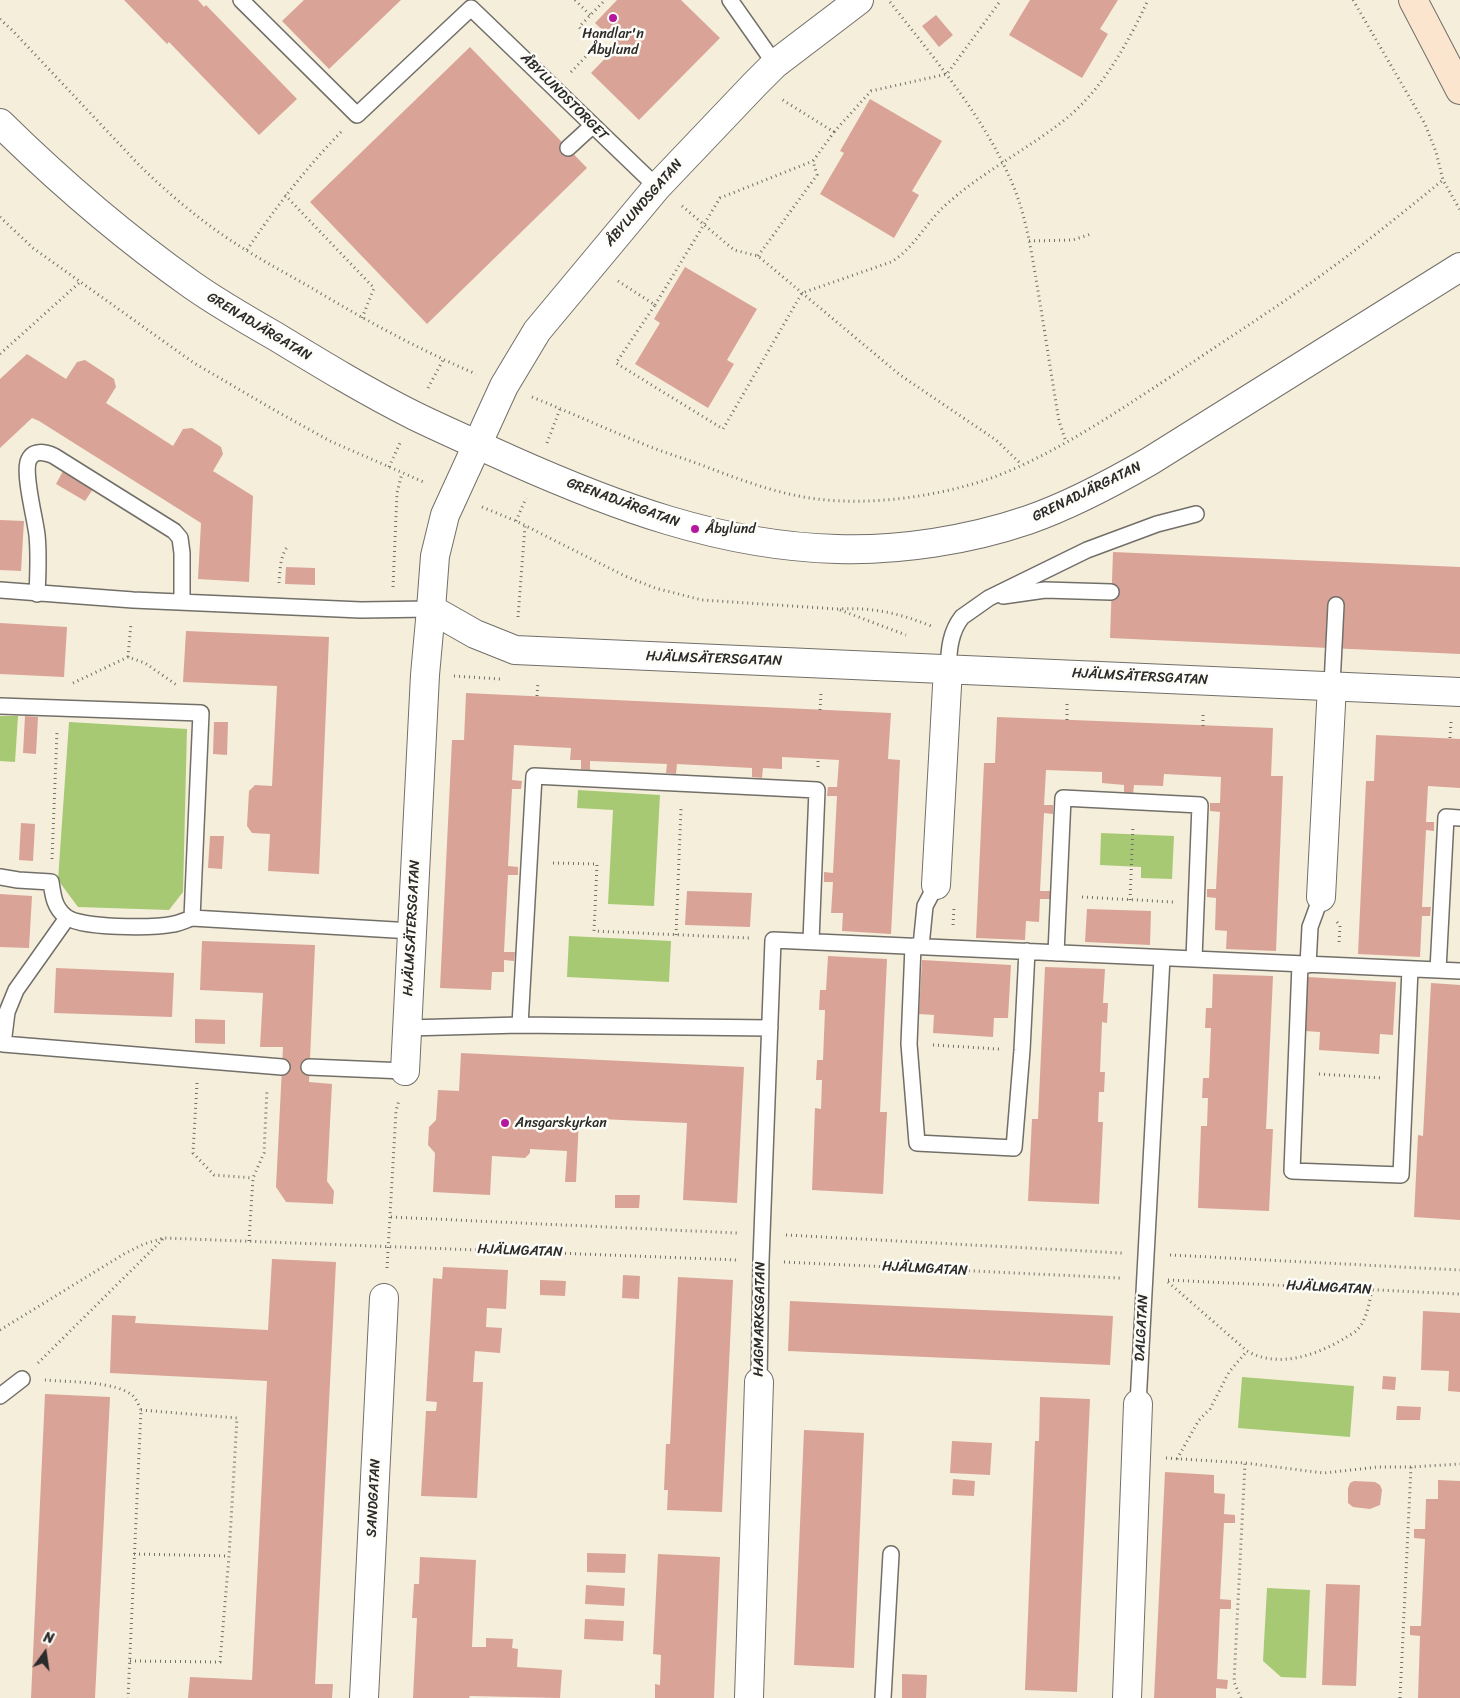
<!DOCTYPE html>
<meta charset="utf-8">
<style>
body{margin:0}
#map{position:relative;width:1460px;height:1698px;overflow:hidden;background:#f5eedb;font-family:Sriracha,sans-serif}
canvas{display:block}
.north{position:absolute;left:20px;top:1628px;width:50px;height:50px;-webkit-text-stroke:4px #fdfcf7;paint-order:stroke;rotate:14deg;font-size:14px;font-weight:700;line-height:20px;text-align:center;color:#2b2b2b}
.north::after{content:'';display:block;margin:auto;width:18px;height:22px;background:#2b2b2b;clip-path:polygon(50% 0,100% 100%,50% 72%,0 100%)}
</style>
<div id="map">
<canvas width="1460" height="1698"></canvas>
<div class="north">N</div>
</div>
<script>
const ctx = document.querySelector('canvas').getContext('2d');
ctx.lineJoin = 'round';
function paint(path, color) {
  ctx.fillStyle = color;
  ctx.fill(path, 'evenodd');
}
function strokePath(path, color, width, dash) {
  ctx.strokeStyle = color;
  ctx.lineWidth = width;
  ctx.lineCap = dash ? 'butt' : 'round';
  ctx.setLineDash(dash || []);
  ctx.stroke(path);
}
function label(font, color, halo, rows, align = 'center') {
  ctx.font = font + ' Sriracha,sans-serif';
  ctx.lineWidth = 5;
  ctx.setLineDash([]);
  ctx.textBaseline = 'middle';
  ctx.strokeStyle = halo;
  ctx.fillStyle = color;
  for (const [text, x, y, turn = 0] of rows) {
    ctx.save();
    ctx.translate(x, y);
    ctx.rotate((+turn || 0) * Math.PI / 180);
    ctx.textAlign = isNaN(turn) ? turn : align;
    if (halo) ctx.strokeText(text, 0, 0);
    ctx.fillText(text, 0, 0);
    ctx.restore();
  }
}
const green = new Path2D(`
 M0,716H18L15,762L0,761Z
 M69,722L187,729L183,892L169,910L78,907L58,880Z
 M578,790L660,795L654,906L608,904L613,810L577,808Z
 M1101,833L1174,836L1172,879L1141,878V867L1100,865Z
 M569,936L671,941L669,982L567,977Z
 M1242,1377L1354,1386L1350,1437L1238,1428Z
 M1267,1588L1310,1590L1306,1678L1281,1677L1263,1661Z`);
const building = new Path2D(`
 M124,0H198L204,7L206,5L297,99L259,135L169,42L167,44Z
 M304,0H401L329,69L282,21Z
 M617,0H681L720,38L639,120L591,73L618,45L595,23Z
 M1030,0H1118L1100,29L1108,34L1082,78L1009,35Z
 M936,15L953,35L939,47L922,26Z
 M470,47L587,168L427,324L310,202Z
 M870,99L942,141L912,191L919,195L894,238L820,194L844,153L840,151Z
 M685,267L757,309L727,360L734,364L708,408L635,364L660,323L654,319Z
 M27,354L66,379L77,362L85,360L114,379L116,387L106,403L173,446L183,429L192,428L221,447L223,454L213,471L253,496L249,582L198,579L201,523L39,421L32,418L0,448V379Z
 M63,471L93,489L85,501L56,484Z
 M0,520L24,521L21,571L0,570Z
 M1113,552L1460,567V654L1110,638Z
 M286,567L315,568V585L285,584Z
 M0,623L67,627L64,677L0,674Z
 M186,631L329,637L319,874L268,871L270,834L252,833L247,826L249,791L255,785L272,786L277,686L183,682Z
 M466,693L891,713L888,759L900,760L891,934L842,931L843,913H831L833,882H824V872L833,873L837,796H827L828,787H837L839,760L782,757V769L763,768L762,778L752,777V768L677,764L676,774L666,773L667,764L590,761V770L581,769V760H570L571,748L514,745L512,780L522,781L521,789H512L508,866L518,867V875H508L504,952H515L514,961L504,960V972H492L491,990L440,988L452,740H464Z
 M25,716L38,717L36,754L23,753Z
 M997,717L1273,728L1271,776H1283L1276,951L1226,949L1227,931L1215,930L1216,898L1207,897V889H1216L1220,812L1210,811V803H1220L1221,777L1164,774L1163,786L1134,785L1133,794H1124V785L1102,783V772L1046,770L1044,805H1053V814L1044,813L1040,891H1050V899H1040L1039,922L1026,921L1025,940L976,938L984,763H995Z
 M214,722H228L227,755L213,754Z
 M1376,735L1460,739V788L1428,786L1426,822H1434V831L1426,830L1422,907H1431L1430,916H1422L1420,957L1358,954L1366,781H1374Z
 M21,823L35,824L33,861L19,860Z
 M210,836H224L222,869L208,868Z
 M687,891L752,893L750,927L685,925Z
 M0,894L32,896L29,948L0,947Z
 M1087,909L1151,911L1150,945L1085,942Z
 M202,941L315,945L309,1082L332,1084L327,1181L334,1191L333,1204L286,1202L276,1187L283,1047H260L263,993L200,990Z
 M828,956L887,959L880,1112H887L883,1194L812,1190L815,1108L821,1109L822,1080H816L817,1060H823L825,1010H819L820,990H826Z
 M922,960L1011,965L1008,1018H994L993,1037L933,1033L934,1015L919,1014Z
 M1045,967L1105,969L1103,1003H1108L1107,1023L1102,1022L1100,1072H1105L1104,1092H1099L1098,1122H1103L1099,1204L1028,1201L1032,1119H1038Z
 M56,968L174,973L172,1017L54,1013Z
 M1213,974L1273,976L1266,1129H1273L1269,1211L1198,1208L1201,1126H1207L1208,1098H1202L1203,1078H1209L1211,1028H1205L1206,1008H1212Z
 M1307,977L1396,982L1393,1035L1380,1034L1379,1054L1319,1050L1320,1032L1305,1031Z
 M1431,983L1460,985V1220L1414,1217L1418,1135L1423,1136Z
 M195,1019L225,1020V1044L195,1043Z
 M461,1053L744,1067L737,1203L683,1200L687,1123L579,1118L576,1182H565L567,1151L530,1149V1153L525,1158L492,1156L490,1195L433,1192L435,1153L428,1145L429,1127L436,1120L438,1090L459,1091Z
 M615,1195H640L639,1208H615Z
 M272,1259L336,1262L315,1684H333L332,1698H188L190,1677L252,1680L267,1381L110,1373L112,1315L136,1316L135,1323L268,1330Z
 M443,1267L508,1270L506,1309L487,1308L486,1327L502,1328L500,1353L475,1351L473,1382H483L477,1498L421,1496L426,1411H436L437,1402L426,1401L433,1278L442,1279Z
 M623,1275L640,1276L639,1299L622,1298Z
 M678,1277L733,1280L722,1512L667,1510L668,1490H664L666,1444H670Z
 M540,1280L566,1281L565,1296L540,1295Z
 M790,1301L1113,1316L1110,1365L788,1351Z
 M1423,1311L1460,1313V1392L1448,1391L1449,1371L1421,1370Z
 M1383,1376L1396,1377L1395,1390L1382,1389Z
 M45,1394L110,1397L95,1698H31Z
 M1040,1397L1090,1399L1077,1692L1025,1690L1035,1441H1039Z
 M1397,1406L1421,1407L1420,1420H1396Z
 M804,1430L864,1433L854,1668L794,1665Z
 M952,1441L992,1443L990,1475L950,1473Z
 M1165,1472L1214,1475V1493L1225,1494L1224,1514L1235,1515V1523H1224L1220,1599L1231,1600V1609H1220L1217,1679L1228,1680L1227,1689L1216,1688V1698H1154Z
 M953,1479L975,1481L974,1496L952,1495Z
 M1438,1480L1460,1481V1698H1418L1420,1636L1410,1635V1626H1421L1425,1539L1414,1538V1529H1425L1426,1499H1438Z
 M1354,1481L1375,1482L1380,1485L1382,1490L1380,1505L1370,1509L1353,1507L1348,1503V1488L1350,1483Z
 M587,1553L626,1554L625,1573L587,1572Z
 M658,1554L720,1557L714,1698H655V1684L660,1685L661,1655L653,1654Z
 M420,1557L476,1560L472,1647H486V1638L513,1639L512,1648L518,1649L517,1667L562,1670L560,1698L470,1696L469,1698H413L417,1618H412L414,1584H419Z
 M1326,1584L1360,1585L1356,1686L1322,1685Z
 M586,1585L625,1588L624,1606L585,1604Z
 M585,1619L624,1621L623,1641L584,1639Z
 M902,1674L927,1675L926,1698H902Z`);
const path = new Path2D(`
 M575,0L590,15
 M1353,0L1425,124L1436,152L1443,180L1460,210
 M890,2C936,61 987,120 1015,190C1026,219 1031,249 1036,279C1044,326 1051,374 1059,421L1066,442
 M0,19L12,30L140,166C170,195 204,224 241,247C263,261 287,274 310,287C363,319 418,349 476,374
 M571,72L596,46L579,27L605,0
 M834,132L871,91L947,74L1001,0
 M285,195L374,288L362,318
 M682,206L734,250L758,256L900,375L996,440L1022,465
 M0,217L33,248L194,363L276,411L330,441L426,483
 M1029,241L1073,240L1091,234
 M247,250C275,208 306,168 341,132
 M758,256L817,175L813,161L834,132L781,99
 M618,281L655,305L616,363L723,429L802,293L891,262C915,248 927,220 949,202C982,173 1022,152 1058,125C1100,94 1126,47 1148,0
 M655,305L720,198L813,161
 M0,354L79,283
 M428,388L443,360
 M532,397C569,412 604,428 641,443C662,452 683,458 704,466C741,480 777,494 817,499C872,506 942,496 994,477C1058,453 1124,407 1181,370C1236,333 1293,297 1346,257C1379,232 1411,206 1443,180
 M547,443L560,409
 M389,467L400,443
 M482,507L516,521L625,576L655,588L702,600L837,609C872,607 899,613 931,626
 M516,521L526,498
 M279,583C280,571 280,555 288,546
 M393,587L397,493L402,473
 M840,610L906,635
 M518,617L525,526
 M128,657L131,623
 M454,676L500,679
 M73,683L128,657L145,663L178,686
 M537,696L538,682
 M820,710L821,693
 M1067,720V704
 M1203,726V711
 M1450,738L1451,722
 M818,767V759
 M52,859L57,732
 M553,863L597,864L594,931L749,938
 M1082,897L1173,902
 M1130,900L1133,825
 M1337,922L1340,926L1339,943
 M953,925L954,908
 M676,935L681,808
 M933,1045L999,1049
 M1319,1074L1382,1078
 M197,1083L193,1153L214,1175L253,1178
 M391,1217L737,1233
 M786,1235L1122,1253
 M249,1241L253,1178L264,1153L267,1089
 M1170,1255L1460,1270
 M784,1262L1120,1278
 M387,1268L396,1111L399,1100
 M1168,1280L1460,1294
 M1168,1282L1247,1351C1278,1369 1317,1355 1345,1338C1349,1335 1355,1333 1358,1329C1367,1319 1369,1303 1372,1290
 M0,1330L124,1254L144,1244L164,1238L738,1260
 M38,1363L163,1239
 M45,1380C68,1382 117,1381 133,1396C137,1400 139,1406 141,1410L128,1698
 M1166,1458L1245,1463L1324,1473L1378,1467H1411
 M1177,1459L1199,1420L1210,1409L1229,1372L1247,1351
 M134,1554L229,1556
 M130,1661L220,1662L229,1556L237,1418L141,1410
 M1241,1698L1234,1682L1245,1463
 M1400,1698L1411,1467L1460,1464`);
const service = new Path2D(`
 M241,0L357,115L471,8L657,187
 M730,0L775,64
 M568,148L592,126
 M0,590L133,600L361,610L431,609
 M37,594C38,574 39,555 37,535C35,518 24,477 28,462C32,449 45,452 54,456L174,531L180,538L182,553V601
 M1003,596L1045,590L1111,592
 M948,668C949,650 950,632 962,617L989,598L1087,550L1157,524L1196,514
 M1332,685L1336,605
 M0,706L201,713L192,918C186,920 180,923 174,924C154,928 79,929 65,916C54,907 53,895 51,882L18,880L0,877
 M67,918L16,990L7,1012L3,1044L282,1067
 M192,918L412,931
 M913,946L909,1044L917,1143L1014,1148L1022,1050L1027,951
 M921,946L925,906L936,885
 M1056,953L1063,798L1200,805L1194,959
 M1300,964L1292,1171L1401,1175L1410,969
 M1308,965L1310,927L1321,897
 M1438,970L1446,817L1460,818
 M520,1025L534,776L817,790L811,941
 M407,1028L520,1025L770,1028
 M309,1067L405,1071
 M759,1382L761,1261L773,940L1460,971
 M0,1396L22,1379
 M1138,1404L1162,958
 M883,1698L891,1554`);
const minor = new Path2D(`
 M859,0L775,64L755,84L657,187L537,331L504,386L445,515L435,556L431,609L475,634L515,650L1460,692
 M936,885L948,668
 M1321,897L1332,685
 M405,1071L425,675L431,609
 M364,1698L384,1298
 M749,1698L759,1382
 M1127,1698L1138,1404`);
const tertiary = new Path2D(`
 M0,123C60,182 124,237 192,285C219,304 247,320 275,336C321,364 367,392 415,416C446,431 478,445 509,459C614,506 721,546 837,549C900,551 969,540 1028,520C1071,505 1112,483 1150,461L1460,267`);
const secondary = new Path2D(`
 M1413,0L1460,90`);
const markers = [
 [613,18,5,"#b5179e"],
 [695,529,5,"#b5179e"],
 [505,1123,5,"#b5179e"]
];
const poiNames = [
 ["Handlar'n",613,34,"center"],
 ["Åbylund",613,50,"center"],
 ["Åbylund",705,529],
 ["Ansgarskyrkan",515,1123]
];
const streetNames = [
 ["ÅBYLUNDSTORGET",564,97,45],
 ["ÅBYLUNDSGATAN",644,203,-49],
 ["GRENADJÄRGATAN",259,327,31],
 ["GRENADJÄRGATAN",1087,492,-26],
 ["GRENADJÄRGATAN",623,503,20],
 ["HJÄLMSÄTERSGATAN",714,659,2],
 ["HJÄLMSÄTERSGATAN",1140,677,3],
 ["HJÄLMSÄTERSGATAN",412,928,-87],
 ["HJÄLMGATAN",520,1251,2],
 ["HJÄLMGATAN",925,1269,3],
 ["HJÄLMGATAN",1329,1288,3],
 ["HAGMARKSGATAN",760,1319,-89],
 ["DALGATAN",1142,1328,-87],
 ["SANDGATAN",374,1498,-87]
];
paint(green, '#a7c973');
paint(building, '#d9a497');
strokePath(service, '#726f69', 18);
strokePath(minor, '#726f69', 30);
strokePath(tertiary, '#726f69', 30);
strokePath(secondary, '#726f69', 30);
strokePath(path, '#726f69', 3, [1, 4]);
strokePath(service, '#fff', 15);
strokePath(minor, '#fff', 28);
strokePath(tertiary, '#fff', 28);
strokePath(secondary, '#fbe5cf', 28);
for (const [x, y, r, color] of markers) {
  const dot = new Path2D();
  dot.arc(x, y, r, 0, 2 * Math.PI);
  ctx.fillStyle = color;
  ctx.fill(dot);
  strokePath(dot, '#fdfcf7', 2);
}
label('14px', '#2b2b2b', '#fdfcf7', poiNames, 'left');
label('14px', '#2b2b2b', '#fdfcf7', streetNames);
</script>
